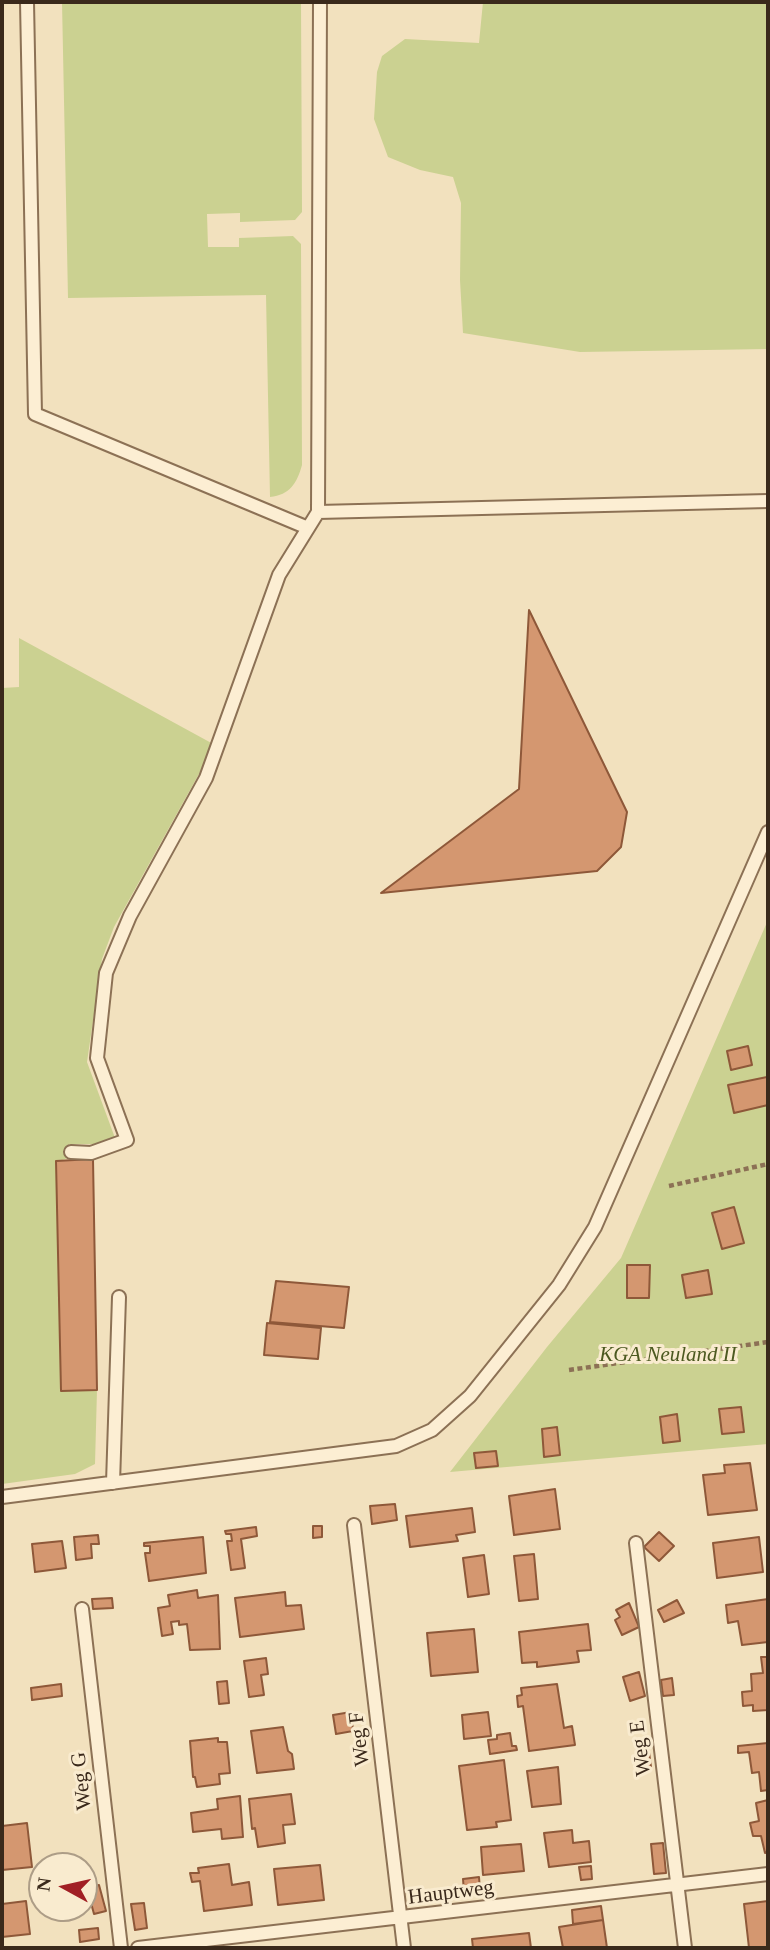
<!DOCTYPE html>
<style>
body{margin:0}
#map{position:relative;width:770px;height:1950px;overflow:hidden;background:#f2e1be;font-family:Georgia,serif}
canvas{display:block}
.frame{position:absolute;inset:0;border:4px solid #3a291b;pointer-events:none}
.north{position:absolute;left:28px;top:1852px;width:70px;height:70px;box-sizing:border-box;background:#f9ebcf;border:2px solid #ad9d87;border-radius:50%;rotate:278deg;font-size:19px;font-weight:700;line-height:28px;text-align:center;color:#3a291b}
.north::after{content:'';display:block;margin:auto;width:24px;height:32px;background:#a11f24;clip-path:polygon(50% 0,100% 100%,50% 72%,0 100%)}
</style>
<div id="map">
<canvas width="770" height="1950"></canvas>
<div class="frame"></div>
<div class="north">N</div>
</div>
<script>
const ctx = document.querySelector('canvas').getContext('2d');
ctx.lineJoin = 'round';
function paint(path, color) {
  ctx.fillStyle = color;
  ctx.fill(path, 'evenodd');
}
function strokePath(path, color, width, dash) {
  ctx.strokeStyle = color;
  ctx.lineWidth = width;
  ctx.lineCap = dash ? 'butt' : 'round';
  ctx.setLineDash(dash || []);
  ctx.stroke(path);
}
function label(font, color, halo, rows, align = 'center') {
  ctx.font = font + ' Georgia,serif';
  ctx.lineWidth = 6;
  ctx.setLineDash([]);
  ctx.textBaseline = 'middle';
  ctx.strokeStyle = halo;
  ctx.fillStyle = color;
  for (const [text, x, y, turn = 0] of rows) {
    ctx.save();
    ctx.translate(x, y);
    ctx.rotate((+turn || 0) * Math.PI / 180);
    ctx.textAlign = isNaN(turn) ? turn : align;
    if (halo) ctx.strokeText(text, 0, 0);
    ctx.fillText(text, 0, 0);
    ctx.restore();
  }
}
const green = new Path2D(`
 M62,2H301L302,212L295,220L240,222V213L207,214L208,247H239V238L293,236L301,244L302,465C297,483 290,495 270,497L266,295L68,298Z
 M483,2H768V349L580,352L463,333L460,280L461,203L453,177L420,170L388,157L374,119L377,72L382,56L405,39L479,43Z
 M19,638L215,745L114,927L102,959L87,1062L115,1138L94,1144H69L68,1158L56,1162L61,1390H97L95,1464L75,1474L2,1484V688L19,687Z
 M768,920V1444L450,1472L547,1347L621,1258Z`);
const building = new Path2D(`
 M529,610L627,812L621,847L597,871L381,893L519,789Z
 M748,1046L752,1065L731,1070L727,1051Z
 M767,1077L768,1105L734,1113L728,1085Z
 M93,1159L97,1390L61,1391L56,1161Z
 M734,1207L744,1243L722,1249L712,1213Z
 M627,1265H650L649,1298H627Z
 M708,1270L712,1294L686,1298L682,1275Z
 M276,1281L349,1287L344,1328L270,1322Z
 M267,1323L321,1328L318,1359L264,1355Z
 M741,1407L744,1432L722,1434L719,1409Z
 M677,1414L680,1441L663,1443L660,1417Z
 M557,1427L560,1455L544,1457L542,1429Z
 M496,1451L498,1466L476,1468L474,1453Z
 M750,1463L757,1510L708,1515L703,1475L725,1473L724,1465Z
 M555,1489L560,1529L514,1535L509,1496Z
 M395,1504L397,1520L372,1524L370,1506Z
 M472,1508L475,1532L456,1535L458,1541L410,1547L406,1516Z
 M313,1526H322V1537L313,1538Z
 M256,1527L257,1536L241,1539L245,1568L231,1570L227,1541H232L231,1534H226L225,1531Z
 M659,1532L674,1546L659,1561L644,1547Z
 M98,1535L99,1544H91L92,1558L76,1560L74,1537Z
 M203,1537L206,1573L149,1581L145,1553H150V1546H144V1543Z
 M759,1537L763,1572L717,1578L713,1543Z
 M62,1541L66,1568L35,1572L32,1544Z
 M534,1554L538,1599L519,1601L514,1556Z
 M484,1555L489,1594L468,1597L463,1558Z
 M197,1590L198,1598L218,1595L220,1649L190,1650L187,1624L179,1625V1621L171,1622L173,1634L162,1636L158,1608L170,1606L168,1595Z
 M285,1592L286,1606L301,1605L304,1629L240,1637L235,1598Z
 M112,1598L113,1608L93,1609L92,1599Z
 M768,1599V1642L742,1645L738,1621L728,1623L726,1605Z
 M677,1600L684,1613L664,1622L658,1610Z
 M629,1603L639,1627L622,1635L615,1620L620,1617L616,1610Z
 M588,1624L591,1650L577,1651L579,1662L537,1667V1662L522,1663L519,1632Z
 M474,1629L478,1672L431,1676L427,1633Z
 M761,1657H768V1710L753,1711V1705L743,1706L742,1692L752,1691L751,1674L763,1673Z
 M266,1658L268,1674L261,1675L264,1695L249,1697L244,1661Z
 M639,1672L645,1696L630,1701L623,1677Z
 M672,1678L674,1695L663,1696L661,1680Z
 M227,1681L229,1703L219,1704L217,1682Z
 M61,1684L62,1696L32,1700L31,1688Z
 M557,1684L564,1728L572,1726L575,1745L529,1751L523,1706L518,1707L517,1696L522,1695L521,1688Z
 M351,1712L353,1731L336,1734L333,1715Z
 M488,1712L491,1736L464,1739L462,1715Z
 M283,1727L288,1751L292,1754L294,1769L257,1773L251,1731Z
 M510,1733L512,1746H516L517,1750L490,1754L488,1740L497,1739V1735Z
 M218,1738V1742H227L230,1773L219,1774L220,1784L197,1787L195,1777H193L190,1741Z
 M768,1743V1790L761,1791L759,1772L752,1773L749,1752L738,1753V1746Z
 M648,1745L651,1767L639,1769L636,1746Z
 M504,1760L511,1820L496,1822L497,1827L467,1830L459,1766Z
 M558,1767L561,1804L532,1807L527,1771Z
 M291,1794L295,1824L283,1825L285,1843L258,1847L255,1828L252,1829L249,1799Z
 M240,1796L243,1837L222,1839L221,1829L193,1832L191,1813L218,1809L217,1799Z
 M768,1800V1852L765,1853L761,1836H753L750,1823L759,1821L756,1803Z
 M27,1823L32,1867L2,1870V1826Z
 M572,1830L573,1843L589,1841L591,1862L549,1867L544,1833Z
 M663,1843L666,1873L654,1874L651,1844Z
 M521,1844L524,1871L483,1875L481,1847Z
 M229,1864L232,1885L249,1882L252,1905L204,1911L200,1881L192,1882L190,1873H199L198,1868Z
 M320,1865L324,1900L278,1905L274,1869Z
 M591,1866L592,1879L581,1880L579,1867Z
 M479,1877L480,1890L464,1892L463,1879Z
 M99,1885L106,1911L94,1914L87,1888Z
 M26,1901L30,1934L2,1937V1904Z
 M768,1901V1948H749L744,1904Z
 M144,1903L147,1928L135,1930L131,1904Z
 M601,1906L603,1920L573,1924L572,1910Z
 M603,1920L607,1948H563L559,1927Z
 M98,1928L99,1939L80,1942L79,1930Z
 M529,1933L531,1948H473L472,1939Z`);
const path = new Path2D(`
 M669,1186L768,1164
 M569,1370L768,1342`);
const service = new Path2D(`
 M27,2L35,414L308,528
 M320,2L318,512L768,501
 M71,1152L91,1153L127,1140L97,1058L106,973L130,916L206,778L279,575L318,512
 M113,1483L119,1297
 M2,1497L396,1446L432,1430L470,1396L559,1285L595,1227L768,832
 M354,1525L404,1948
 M636,1543L685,1948
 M82,1609L121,1948
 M138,1948L768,1874`);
const parkNames = [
 ["KGA Neuland II",668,1355]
];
const streetNames = [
 ["Weg F",360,1739,-97],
 ["Weg E",641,1748,-97],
 ["Weg G",82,1781,-96],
 ["Hauptweg",451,1893,-7]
];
paint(green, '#cbd191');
paint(building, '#d49770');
strokePath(building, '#8e5839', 2);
strokePath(service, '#8c7155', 16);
strokePath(path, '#8c7155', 4.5, [5, 3.5]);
strokePath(service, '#fceed3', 12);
label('italic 21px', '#4c5920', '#f9ebcf', parkNames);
label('21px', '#3a291b', '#f9ebcf', streetNames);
</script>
